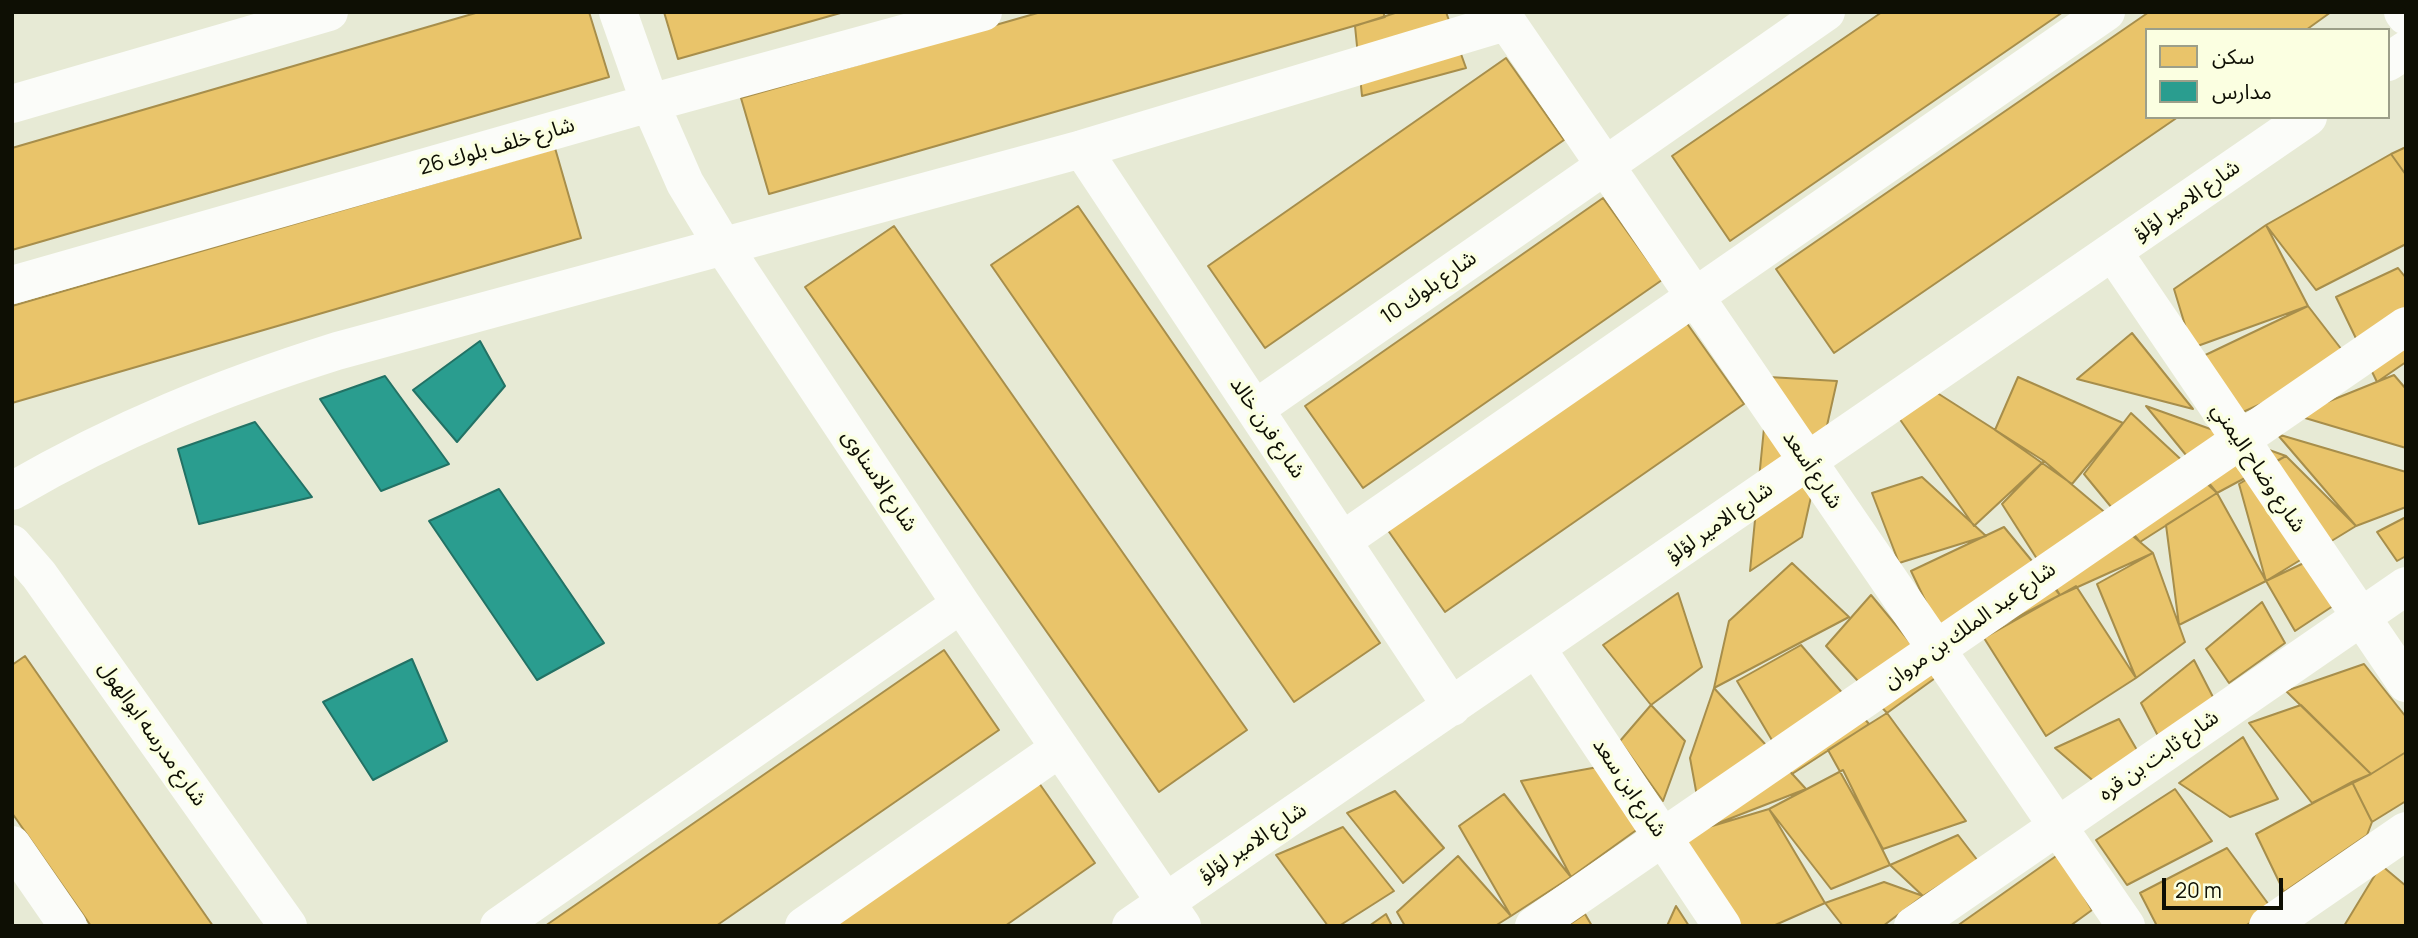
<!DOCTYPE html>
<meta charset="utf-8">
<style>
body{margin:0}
#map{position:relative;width:2418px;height:938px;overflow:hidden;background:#e7ead5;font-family:Manrope,"Noto Sans Arabic",sans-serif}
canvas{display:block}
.frame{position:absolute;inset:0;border:14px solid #0e0f04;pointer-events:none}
.legend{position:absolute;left:2145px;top:28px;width:245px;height:91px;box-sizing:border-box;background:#fbffe1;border:2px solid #9c9f89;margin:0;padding:9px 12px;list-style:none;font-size:21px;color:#0e0f04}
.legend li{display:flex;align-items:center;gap:14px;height:35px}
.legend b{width:35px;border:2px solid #9c9f89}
.scale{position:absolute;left:2162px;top:878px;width:121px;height:32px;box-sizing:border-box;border:4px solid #0e0f04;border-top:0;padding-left:9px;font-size:21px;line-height:24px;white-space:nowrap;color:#0e0f04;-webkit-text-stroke:5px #fbffe1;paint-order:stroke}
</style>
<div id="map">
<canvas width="2418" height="938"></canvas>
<div class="frame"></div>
<ul class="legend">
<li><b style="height:19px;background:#e9c46a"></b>سكن</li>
<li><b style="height:19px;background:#2a9d8f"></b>مدارس</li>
</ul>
<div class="scale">20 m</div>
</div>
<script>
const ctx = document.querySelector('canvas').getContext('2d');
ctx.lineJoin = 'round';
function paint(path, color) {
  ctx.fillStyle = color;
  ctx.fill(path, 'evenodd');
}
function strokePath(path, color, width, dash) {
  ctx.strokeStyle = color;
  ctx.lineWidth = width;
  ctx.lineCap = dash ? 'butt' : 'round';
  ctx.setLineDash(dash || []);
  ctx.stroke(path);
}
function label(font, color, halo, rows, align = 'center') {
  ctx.font = font + ' Manrope,"Noto Sans Arabic",sans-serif';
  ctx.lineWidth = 7;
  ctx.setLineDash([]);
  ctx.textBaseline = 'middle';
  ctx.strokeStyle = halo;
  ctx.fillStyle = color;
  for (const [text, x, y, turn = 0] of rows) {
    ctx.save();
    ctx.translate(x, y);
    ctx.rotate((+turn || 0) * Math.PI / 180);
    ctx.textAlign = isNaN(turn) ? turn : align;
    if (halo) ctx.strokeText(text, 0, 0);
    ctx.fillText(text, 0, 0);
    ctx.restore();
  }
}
const homes = new Path2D(`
 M479,12H589L609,77L12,250V148Z
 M664,12H844L678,59Z
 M1041,12H1383L1385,17L769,194L741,98Z
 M1398,12H1446L1466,68L1362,96L1355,26Z
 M1882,12H2063L1730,241L1672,156Z
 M2149,12H2331L2306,30H2147V117H2178L1834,353L1776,269Z
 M1506,58L1564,140L1265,348L1208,266Z
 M2406,147V175L2391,154Z
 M555,148L581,238L12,403V306Z
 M2391,154L2406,175V244L2316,290L2266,225Z
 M1603,198L1662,280L1363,488L1305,406Z
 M1078,206L1380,643L1294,702L991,265Z
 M2266,225L2308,306L2192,348L2174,289Z
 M894,226L1247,730L1159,792L805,287Z
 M2398,268L2406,278V362L2377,382L2336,297Z
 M2308,306L2352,363L2243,412L2197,359Z
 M1686,322L1744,404L1445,612L1387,529Z
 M2132,333L2193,409L2077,379Z
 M2394,375L2406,389V448L2295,415Z
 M1769,377L1837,381L1802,537L1750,571Z
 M2018,377L2123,423L2072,484L1995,430Z
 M1931,389L2044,461L1974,526L1899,418Z
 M2146,406L2286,456L2217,493Z
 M2131,413L2217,493L2140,542L2084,474Z
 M2277,434L2406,472V507L2356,526Z
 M2286,456L2356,526L2266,581L2239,484Z
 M2044,461L2153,553L2060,595L2002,504Z
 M1922,477L1986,536L1899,563L1872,493Z
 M2217,493L2266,581L2179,625L2166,525Z
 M2406,517V556L2397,561L2377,532Z
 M2004,527L2060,595L1950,652L1911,571Z
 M2153,553L2185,642L2136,678L2097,584Z
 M2308,561L2336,604L2295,631L2266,581Z
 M1792,563L1849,617L1714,688L1729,621Z
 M2076,586L2136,678L2046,736L1984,638Z
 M1678,593L1702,667L1651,705L1603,645Z
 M1871,595L1938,676L1887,713L1826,646Z
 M2262,602L2285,643L2229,683L2206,649Z
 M1801,645L1869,724L1792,774L1737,681Z
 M944,650L999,730L716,926H545Z
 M25,656L213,926H91L12,813V665Z
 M2194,660L2214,699L2158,736L2141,703Z
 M2364,664L2406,717V752L2371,774L2286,691Z
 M1714,688L1806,789L1703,829L1690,758Z
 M1651,705L1685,741L1663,801L1620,741Z
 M2301,705L2371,774L2312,803L2249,723Z
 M1887,713L1966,821L1883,849L1828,750Z
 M2119,719L2141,757L2097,784L2055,748Z
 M2243,737L2278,799L2230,817L2179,783Z
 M2406,752V801L2372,822L2352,782L2371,774Z
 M1598,767L1642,826L1571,877L1521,781Z
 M1843,770L1890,865L1831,889L1769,809Z
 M2352,782L2372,822L2367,835L2284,892L2256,834Z
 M1039,783L1095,863L1005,926H833Z
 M2175,789L2212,841L2127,885L2096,840Z
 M1395,791L1444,848L1403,883L1347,813Z
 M1504,794L1571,877L1511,916L1459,826Z
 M1769,809L1825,903L1773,926H1716L1682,835Z
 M1343,827L1394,891L1339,926H1328L1276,855Z
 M1958,835L1978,861L1923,896L1890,865Z
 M2227,848L2272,909L2245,926H2157L2140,893Z
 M2059,854L2092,910L2070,926H1957Z
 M1458,856L1511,916L1495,926H1405L1397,912Z
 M2381,865L2406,886V926H2344Z
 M1884,882L1923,896L1883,926H1843L1825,903Z
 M1676,906L1689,926H1667Z
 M1386,914L1392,926H1369Z
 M1585,914L1592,926H1567Z`);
const schools = new Path2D(`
 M480,341L505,386L457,442L413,390Z
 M385,376L449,464L381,491L320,399Z
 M255,422L312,497L199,524L178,449Z
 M499,489L604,643L537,680L429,521Z
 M412,659L447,741L373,780L323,702Z`);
const street = new Path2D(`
 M618,12L650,103L685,183L723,246L961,604L1182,926
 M1500,12L2126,926
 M2403,12L2406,16
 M2388,62L2406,50
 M12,104L329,12
 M1082,149L1452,707
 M2113,252L2406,683
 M12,285L650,103L983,12
 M1255,409L1826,12
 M12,491C119,429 220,388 337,351L1082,149L1505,22
 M1342,541L2106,12
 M12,544L39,575L288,926
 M1537,649L1722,926
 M12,845L68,926
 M499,926L961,604
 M804,926L1060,748
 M1131,926L2308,117
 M1534,926L2406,326
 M1913,926L2406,586
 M2268,926L2406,831`);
const streetNames = [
 ["شارع خلف بلوك 26",497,147,-16],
 ["شارع الامير لؤلؤ",2187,201,-35],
 ["شارع بلوك 10",1429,288,-35],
 ["شارع فرن خالد",1267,428,56],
 ["شارع وضاح اليمني",2258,468,56],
 ["شارع أسعد",1812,470,56],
 ["شارع الاسناوى",879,481,56],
 ["شارع الامير لؤلؤ",1720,523,-35],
 ["شارع عبد الملك بن مروان",1970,626,-35],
 ["شارع مدرسه ابوالهول",152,734,55],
 ["شارع ثابت بن قره",2159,756,-35],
 ["شارع ابن سعد",1629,788,56],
 ["شارع الامير لؤلؤ",1253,843,-34]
];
paint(homes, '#e9c46a');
strokePath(homes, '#a78e4b', 2);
paint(schools, '#2a9d8f');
strokePath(schools, '#227265', 2);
strokePath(street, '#fbfcf9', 38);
label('21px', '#0e0f04', '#fbffe1', streetNames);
</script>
